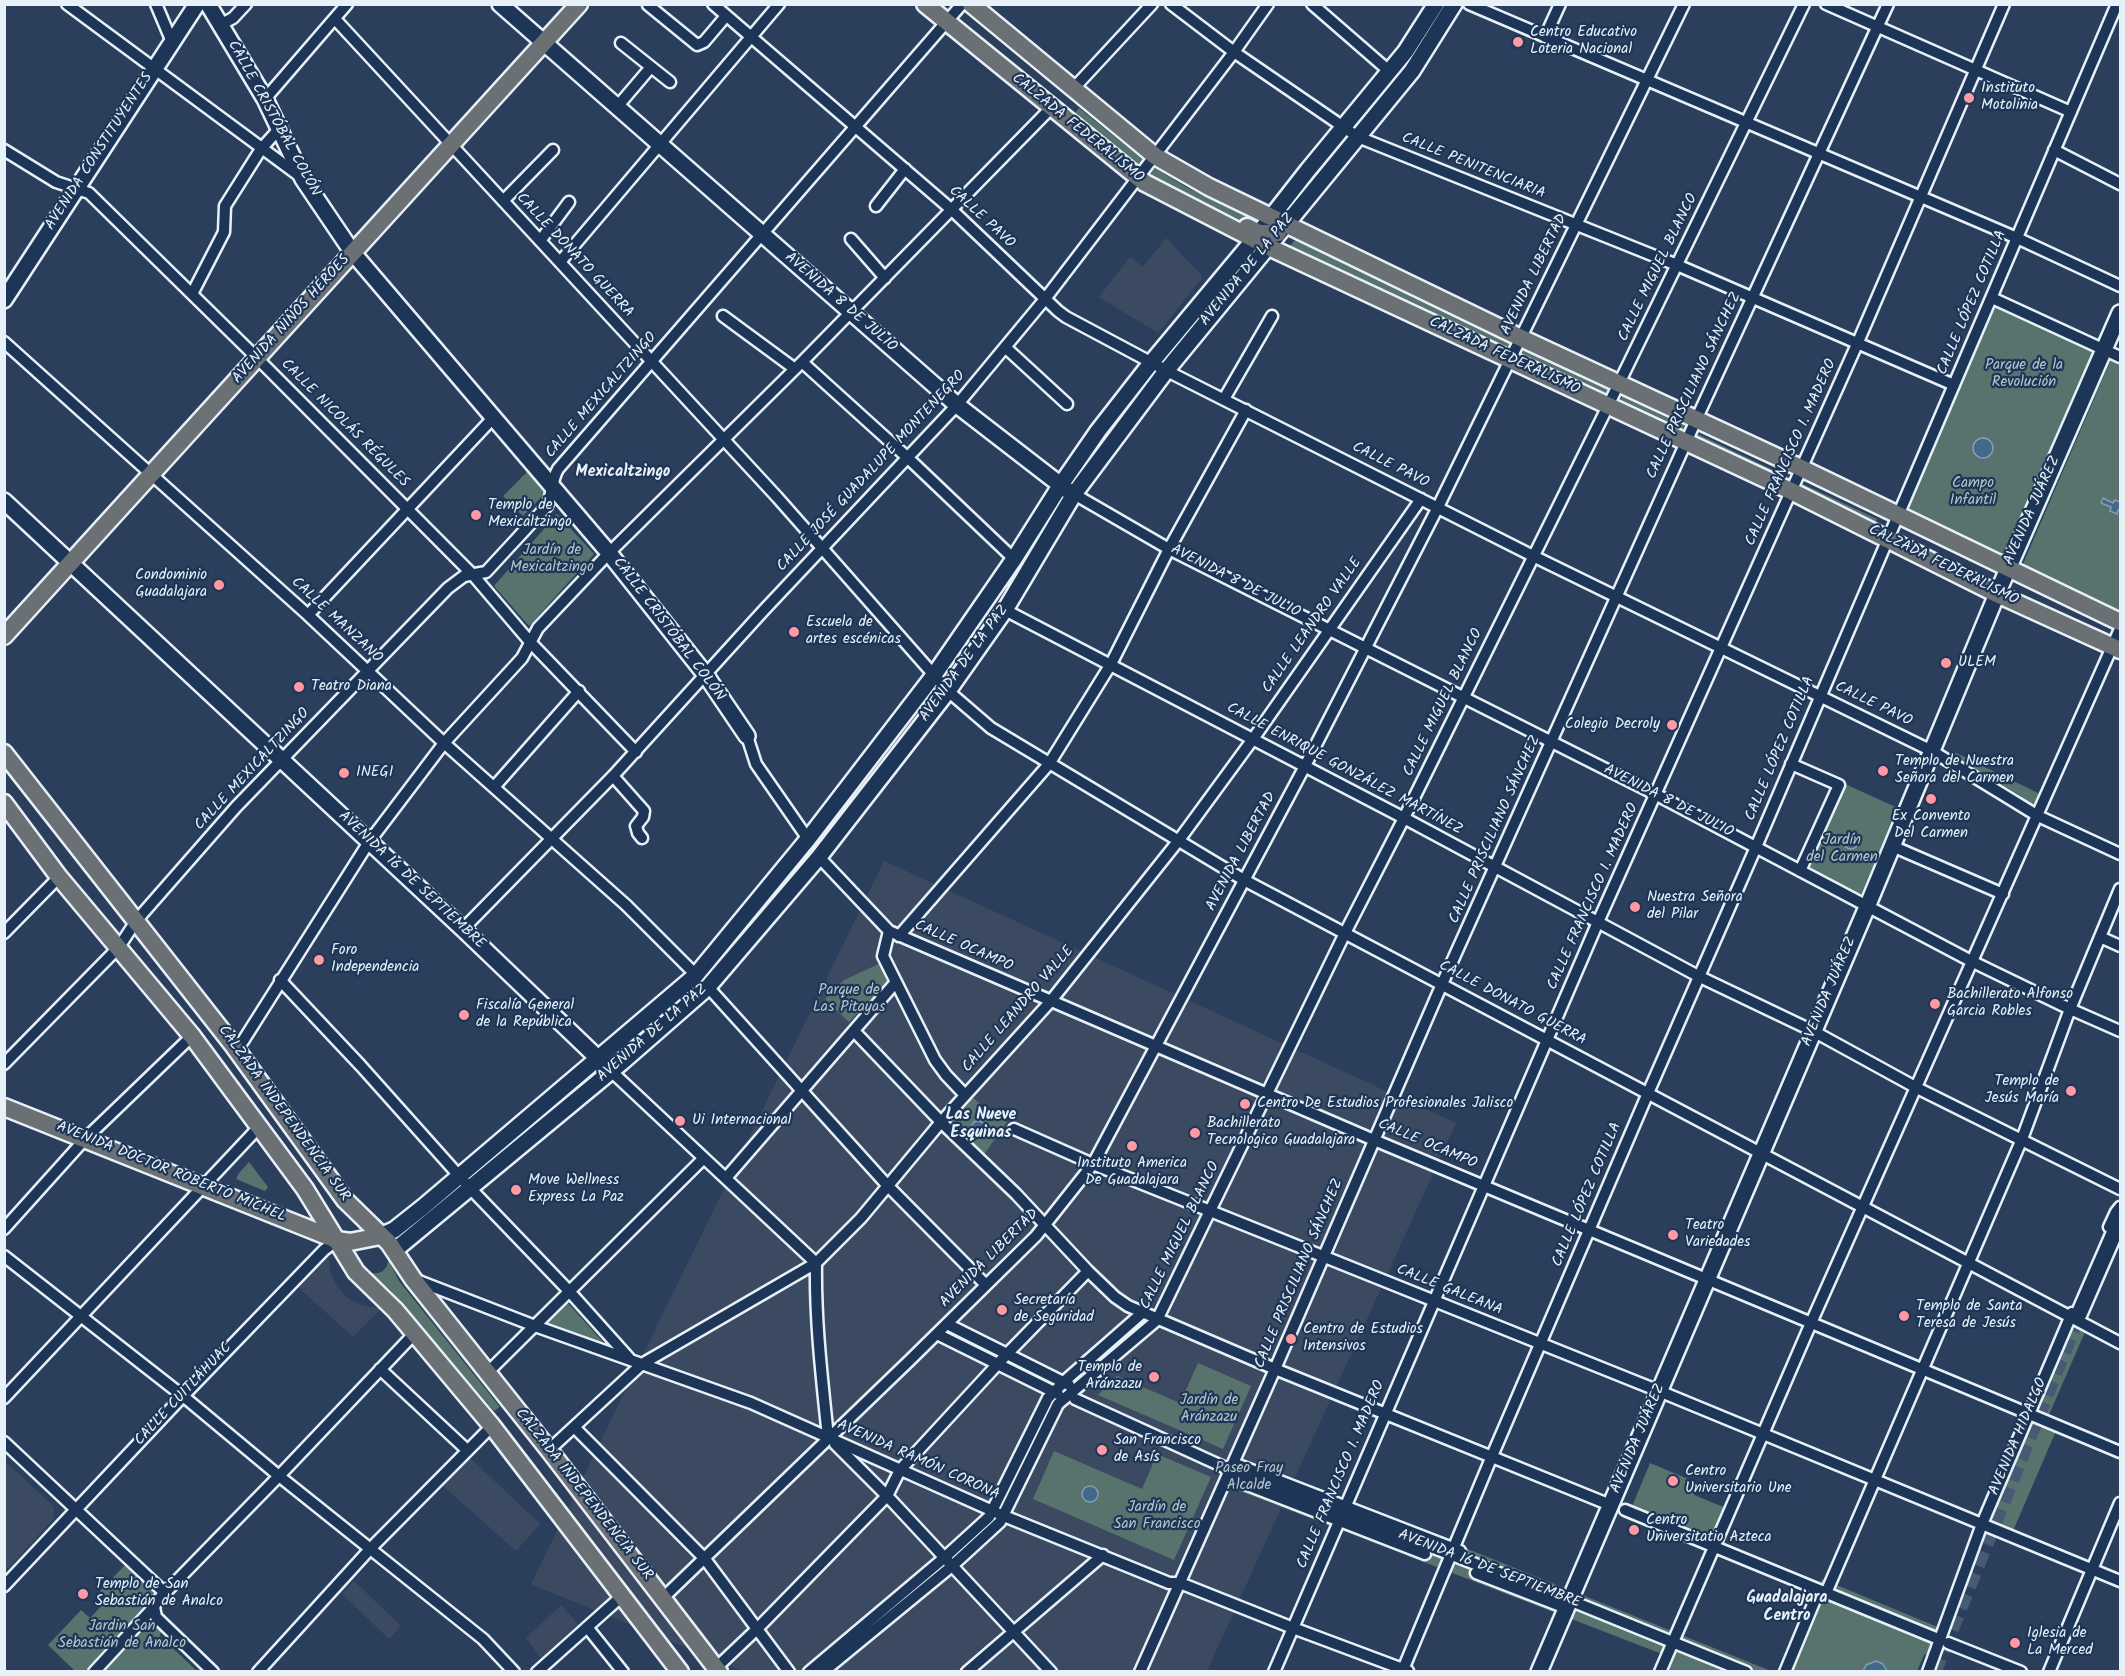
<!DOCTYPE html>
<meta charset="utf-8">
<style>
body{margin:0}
#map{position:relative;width:2125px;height:1676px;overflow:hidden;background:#2b3f5c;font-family:Kalam,sans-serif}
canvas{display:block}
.frame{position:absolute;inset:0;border:6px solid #e8f1f8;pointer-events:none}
</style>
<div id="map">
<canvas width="2125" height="1676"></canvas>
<div class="frame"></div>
</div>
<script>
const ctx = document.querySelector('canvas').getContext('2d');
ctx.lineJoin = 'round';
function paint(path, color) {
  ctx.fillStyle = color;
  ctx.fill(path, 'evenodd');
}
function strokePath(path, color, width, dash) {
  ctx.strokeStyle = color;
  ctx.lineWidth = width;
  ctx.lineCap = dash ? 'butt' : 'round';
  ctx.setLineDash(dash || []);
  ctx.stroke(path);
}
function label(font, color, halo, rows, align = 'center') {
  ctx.font = font + ' Kalam,sans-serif';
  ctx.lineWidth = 4.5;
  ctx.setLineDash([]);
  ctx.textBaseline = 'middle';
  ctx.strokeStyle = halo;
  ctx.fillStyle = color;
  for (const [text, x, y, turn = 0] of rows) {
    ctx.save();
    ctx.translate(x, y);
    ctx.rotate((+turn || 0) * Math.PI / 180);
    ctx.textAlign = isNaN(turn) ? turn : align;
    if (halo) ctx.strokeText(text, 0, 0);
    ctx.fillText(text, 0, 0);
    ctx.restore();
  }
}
const built = new Path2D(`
 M1166,238L1203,277L1158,333L1099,297L1130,257L1143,267Z
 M884,861L1456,1123L1207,1671H743L531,1584Z
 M324,1257L329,1259L330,1270L336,1285L346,1297L360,1305L376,1308L383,1307L353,1337L297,1286Z
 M468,1456L540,1524L516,1551L441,1484Z
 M4,1460L54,1507V1518L9,1568L5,1569Z
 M354,1581L401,1626L389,1639L342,1594Z
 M561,1605L578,1624L541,1658L526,1638Z`);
const green = new Path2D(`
 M1079,108L1146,162L1139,171L1072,117Z
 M1155,168L1186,187L1262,224L1259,229L1149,176Z
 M1295,240L1514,344L1508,355L1287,249Z
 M1996,298L2098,342L2002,563L1905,516Z
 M1521,347L1614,392L1608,402L1516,358Z
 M2115,350L2120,352V615L2020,571Z
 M1622,396L1688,428L1683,438L1617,406Z
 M1696,433L1792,479L1788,489L1691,442Z
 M527,472L546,492L523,516L503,496Z
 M1803,484L1877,519L1872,529L1799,493Z
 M557,514L594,554L529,626L494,586Z
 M1952,751L2040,794L2033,810L2023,804L2021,796L1951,754Z
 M1836,780L1898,808L1859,899L1795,866Z
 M883,962L891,977L849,1022L825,999L844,980Z
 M971,1096L992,1115L1007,1122L983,1156L949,1123Z
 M249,1162L268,1187L265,1191L236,1179L239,1173Z
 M388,1259L399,1281L500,1407L494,1411L390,1290L369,1272C380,1276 388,1270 388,1259Z
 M566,1301L604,1343L602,1346L543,1323Z
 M2069,1325L2085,1332L2048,1417L2032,1410Z
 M1198,1363L1251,1386L1223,1449L1098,1395L1117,1376L1180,1403Z
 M2029,1419L2056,1431L2013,1531L1986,1519Z
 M1054,1451L1142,1489L1157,1454L1211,1477L1174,1560L1033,1499Z
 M1239,1457L1771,1671H1655L1662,1654L1227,1486Z
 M1650,1463L1698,1483L1694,1495L1726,1508L1712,1542L1631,1509Z
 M126,1564L156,1593L143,1607L162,1627L160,1636L197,1671H75L48,1645L81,1610L90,1618L107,1600L100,1591Z
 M1822,1579L1940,1628L1930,1652L1924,1655L1917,1671L1784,1672Z`);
const water = new Path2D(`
 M1973 448a10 10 0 1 1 20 0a10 10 0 1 1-20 0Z
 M2103,498L2113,503L2115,500L2120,502V511L2118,510L2117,514L2110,511L2111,507L2101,503Z
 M1844 842a7 7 0 1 1 14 0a7 7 0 1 1-14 0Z
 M971 1128a7 7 0 1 1 14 0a7 7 0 1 1-14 0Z
 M1082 1494a8 8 0 1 1 16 0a8 8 0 1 1-16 0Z
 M1876,1661L1883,1664L1887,1671H1863L1866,1665Z`);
const secondaryTunnel = new Path2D(`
 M1934,1672L2079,1314`);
const street = new Path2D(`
 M67,4L301,177
 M156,4L172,42
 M713,4L952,210L1058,311L1066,317L1171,373L1533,556L1932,751L2038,816L2120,854
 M1171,4L1234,52L1358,137L1677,265L1954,385
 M1312,4L1389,71
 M1469,4L2017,238L2120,286
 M1826,4L2071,112
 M648,5L697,45L704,42L726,16
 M335,19L777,497L948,691L991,728L1244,880L2120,1343
 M220,25L233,18L246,4
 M1545,37L1560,4
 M621,43L670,82
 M1074,88L1152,4
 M265,99L347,4
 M617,107L651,67
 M4,150L56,182L89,193L257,358L473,575L531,643L636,752
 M2054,150L2120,184
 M503,201L553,150
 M876,206L905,169
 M851,239L885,278
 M540,241L569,202
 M560,262L779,4
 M192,294L224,232L225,206L261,149L279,129
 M1992,298L2120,357
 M723,316L795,369
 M4,342L308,615L444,743L626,905L696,975
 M1005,347L1067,404
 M802,362L908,458L1014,559
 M1224,399L1272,316
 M1074,494L1169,549L1655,794L1973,962L2070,1009L2120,1031
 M1005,610L1404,818L1700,977L1813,1031L1917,1088L2120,1189
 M308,615L494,417
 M747,736L756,764L808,839
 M1791,764L1839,785L1800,871
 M613,776L644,811L643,817L636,826L638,833L642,838
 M495,786L579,691
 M1892,846L2003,894
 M819,857L889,931L883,956L935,1060L946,1075L965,1095
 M463,929L613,776L764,610L957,405L1045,299L1234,52L1268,4
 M889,931L1374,1140L2120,1452
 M4,933L59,877
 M899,936L1049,764L1111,664L1169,549L1246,410
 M2100,937L2120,946
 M280,980L361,1066L470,1188L569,1291L629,1358
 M708,987L887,1185L986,1285
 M854,1031L941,1122L1016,1194L1088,1271L1115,1297L1128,1306L1275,1369L1603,1502
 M233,1045L239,1044L243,1041L369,842L444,743L522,658L538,628L609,553L802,362L1051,108
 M4,1064L119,947L136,921L236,807L448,588L464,576L486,572L547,506C553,493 551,481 558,469L962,4
 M611,1071L816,1263
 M1014,1129L1093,1164L1659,1391L2120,1581
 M726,1178L896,982
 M2109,1227L2116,1212L2120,1207
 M4,1229L86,1138L192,1036
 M4,1256L183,1396L279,1476L483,1639L514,1672
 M816,1263C815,1321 822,1379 828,1437
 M416,1280L535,1326L751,1403L1004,1516L1169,1583H1180L1293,1628L1408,1671
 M947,1324L1069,1385
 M937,1334L1058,1394
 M380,1369L467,1450
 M487,1373L704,1158
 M4,1398L259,1127
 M1075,1399L1226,1468L1569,1600L1746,1672
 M574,1427L705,1559L789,1672
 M4,1442L165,1593
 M835,1444L890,1499L1051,1672
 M549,1450L642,1364L816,1263L861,1218L941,1122L1050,1002L1179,840L1253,739L1421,499
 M1233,1463L1460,1551
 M1227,1477L1425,1554
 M1625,1510L1936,1638
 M1476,1573L1566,1608
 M4,1586L183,1396L324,1250L337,1240
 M1826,1593L2022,1139L2070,1009L2120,889
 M663,1598L910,1360L1036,1236L1093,1164L1305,766L1438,507L1684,4
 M154,1607L156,1617L213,1672
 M587,1627L623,1672
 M1948,1643L2021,1672
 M716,1668L757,1629L887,1496L900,1470L1007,1354L1088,1271
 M94,1672L154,1607L157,1601L279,1476L414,1334
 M258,1672L371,1548L492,1426
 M537,1672L623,1595
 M809,1672L944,1558L989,1517L1048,1398L1067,1379L1141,1314
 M823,1672L952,1566L1000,1522L1058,1404L1157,1320L1345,933L1404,818L1605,412L1804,4
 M967,1672L1103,1555
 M1140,1672L1275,1369L1442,984L1696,420L1888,4
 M1274,1672L1598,922L1858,342L2004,4
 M1402,1672L1492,1456L1648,1093L1756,847L2117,4
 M1660,1672L1811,1323L2120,629
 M1785,1672L1819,1590
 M1928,1672L1982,1524L2072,1313
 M2049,1672L2120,1503`);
const secondary = new Path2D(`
 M208,4L265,99L303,179L353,253L609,553L705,674L747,736
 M500,4L957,405L1067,490
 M4,300L197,4
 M4,501L463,929L605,1065
 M380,1236L394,1230L423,1207L696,975L808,839L934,675L1014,559L1060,486L1098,431L1151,363L1251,243L1308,170L1406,51L1436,4
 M395,1250L621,1063L708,987L819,857L948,691L1005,610L1074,494L1166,371L1412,71L1454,4
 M2079,1314L2120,1220
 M1539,1672L1867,907L1997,594L2120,313`);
const primary = new Path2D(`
 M925,4L1145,183L1271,248L1791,491L1997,594L2120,650
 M971,4L1155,156L1209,187L1521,338L1801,468L2120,622
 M1247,227L1259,233H1278
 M4,636L579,4
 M4,753L233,1045L345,1200L389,1243L413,1279L549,1450L719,1672
 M4,803L59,877L192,1036L305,1189L356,1272L395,1310L492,1426L680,1672
 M4,1107L337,1240L350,1242L380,1236`);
const markers = [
 [1518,42,6,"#ff9aa2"],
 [1969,98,6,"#ff9aa2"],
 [476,515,6,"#ff9aa2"],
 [219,585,6,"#ff9aa2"],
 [794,632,6,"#ff9aa2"],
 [1946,663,6,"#ff9aa2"],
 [299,687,6,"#ff9aa2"],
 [1672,725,6,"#ff9aa2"],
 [1883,771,6,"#ff9aa2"],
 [344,773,6,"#ff9aa2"],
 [1931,799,6,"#ff9aa2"],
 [1635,907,6,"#ff9aa2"],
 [319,960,6,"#ff9aa2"],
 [1935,1004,6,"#ff9aa2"],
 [464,1015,6,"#ff9aa2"],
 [2071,1091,6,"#ff9aa2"],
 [1245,1104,6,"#ff9aa2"],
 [680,1121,6,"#ff9aa2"],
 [1195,1133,6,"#ff9aa2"],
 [1132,1146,6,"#ff9aa2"],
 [516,1190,6,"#ff9aa2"],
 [1673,1235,6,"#ff9aa2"],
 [1002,1310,6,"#ff9aa2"],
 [1904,1316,6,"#ff9aa2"],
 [1291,1339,6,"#ff9aa2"],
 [1154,1377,6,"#ff9aa2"],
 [1102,1450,6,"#ff9aa2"],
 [1673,1481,6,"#ff9aa2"],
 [1634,1530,6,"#ff9aa2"],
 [83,1594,6,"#ff9aa2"],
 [2015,1643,6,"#ff9aa2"]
];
const poiNames = [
 ["Centro Educativo",1530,33],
 ["Loteria Nacional",1530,50],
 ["Instituto",1981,89],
 ["Motolinia",1981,106],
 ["Templo de",488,506],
 ["Mexicaltzingo",488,523],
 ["Condominio",207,576,"right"],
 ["Guadalajara",207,593,"right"],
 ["Escuela de",806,623],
 ["artes escénicas",806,640],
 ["ULEM",1958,663],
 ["Teatro Diana",311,687],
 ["Colegio Decroly",1660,725,"right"],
 ["Templo de Nuestra",1895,762],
 ["Señora del Carmen",1895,779],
 ["INEGI",356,773],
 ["Ex Convento",1931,817,"center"],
 ["Del Carmen",1931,834,"center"],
 ["Nuestra Señora",1647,898],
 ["del Pilar",1647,915],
 ["Foro",331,951],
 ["Independencia",331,968],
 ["Bachillerato Alfonso",1947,995],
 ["Garcia Robles",1947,1012],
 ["Fiscalía General",476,1006],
 ["de la República",476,1023],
 ["Templo de",2059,1082,"right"],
 ["Jesús María",2059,1099,"right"],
 ["Centro De Estudios Profesionales Jalisco",1257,1104],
 ["Ui Internacional",692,1121],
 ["Bachillerato",1207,1124],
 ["Tecnologico Guadalajara",1207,1141],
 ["Instituto America",1132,1164,"center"],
 ["De Guadalajara",1132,1181,"center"],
 ["Move Wellness",528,1181],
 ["Express La Paz",528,1198],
 ["Teatro",1685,1226],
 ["Variedades",1685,1243],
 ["Secretaría",1014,1301],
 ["de Seguridad",1014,1318],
 ["Templo de Santa",1916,1307],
 ["Teresa de Jesús",1916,1324],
 ["Centro de Estudios",1303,1330],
 ["Intensivos",1303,1347],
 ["Templo de",1142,1368,"right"],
 ["Aránzazu",1142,1385,"right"],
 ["San Francisco",1114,1441],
 ["de Asís",1114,1458],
 ["Centro",1685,1472],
 ["Universitario Une",1685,1489],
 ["Centro",1646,1521],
 ["Universitatio Azteca",1646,1538],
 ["Templo de San",95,1585],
 ["Sebastián de Analco",95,1602],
 ["Iglesia de",2027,1634],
 ["La Merced",2027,1651]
];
const streetNames = [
 ["CALLE CRISTÓBAL COLÓN",273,119,61],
 ["CALZADA FEDERALISMO",1077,129,39],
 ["AVENIDA CONSTITUYENTES",100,152,-57],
 ["CALLE PENITENCIARIA",1473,167,22],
 ["CALLE PAVO",981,218,43],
 ["CALLE DONATO GUERRA",574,256,47],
 ["CALLE MIGUEL BLANCO",1659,268,-64],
 ["AVENIDA DE LA PAZ",1248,270,-51],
 ["AVENIDA LIBERTAD",1535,275,-64],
 ["AVENIDA 8 DE JULIO",840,303,41],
 ["CALLE LÓPEZ COTILLA",1973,303,-67],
 ["AVENIDA NIÑOS HÉROES",292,320,-48],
 ["CALZADA FEDERALISMO",1504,357,25],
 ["CALLE PRISCILIANO SÁNCHEZ",1695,386,-65],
 ["CALLE MEXICALTZINGO",602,396,-49],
 ["CALLE NICOLÁS RÉGULES",344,424,45],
 ["CALLE FRANCISCO I. MADERO",1792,453,-66],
 ["CALLE PAVO",1390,466,27],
 ["CALLE JOSÉ GUADALUPE MONTENEGRO",872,472,-47],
 ["AVENIDA JUÁREZ",2033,511,-66],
 ["CALZADA FEDERALISMO",1943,566,26],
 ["AVENIDA 8 DE JULIO",1235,582,27],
 ["CALLE MANZANO",336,621,43],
 ["CALLE LEANDRO VALLE",1313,626,-55],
 ["CALLE CRISTÓBAL COLÓN",668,630,53],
 ["AVENIDA DE LA PAZ",965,664,-54],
 ["CALLE MIGUEL BLANCO",1444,703,-64],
 ["CALLE PAVO",1873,705,26],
 ["CALLE LÓPEZ COTILLA",1781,749,-67],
 ["CALLE MEXICALTZINGO",253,770,-47],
 ["CALLE ENRIQUE GONZÁLEZ MARTÍNEZ",1344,770,28],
 ["AVENIDA 8 DE JULIO",1668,802,27],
 ["CALLE PRISCILIANO SÁNCHEZ",1496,830,-66],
 ["AVENIDA LIBERTAD",1242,852,-62],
 ["AVENIDA 16 DE SEPTIEMBRE",411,881,43],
 ["CALLE FRANCISCO I. MADERO",1594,897,-66],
 ["CALLE OCAMPO",963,947,24],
 ["AVENIDA JUÁREZ",1830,992,-67],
 ["CALLE DONATO GUERRA",1512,1004,28],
 ["CALLE LEANDRO VALLE",1019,1010,-49],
 ["AVENIDA DE LA PAZ",653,1034,-41],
 ["CALZADA INDEPENDENCIA SUR",283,1114,54],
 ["CALLE OCAMPO",1427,1145,23],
 ["AVENIDA DOCTOR ROBERTO MICHEL",171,1173,22],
 ["CALLE LÓPEZ COTILLA",1588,1195,-67],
 ["CALLE MIGUEL BLANCO",1181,1236,-64],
 ["AVENIDA LIBERTAD",990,1259,-45],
 ["CALLE PRISCILIANO SÁNCHEZ",1300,1274,-67],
 ["CALLE GALEANA",1449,1291,22],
 ["CALLE CUITLÁHUAC",184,1395,-47],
 ["AVENIDA HIDALGO",2019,1437,-67],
 ["AVENIDA JUÁREZ",1639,1439,-67],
 ["AVENIDA RAMÓN CORONA",918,1461,24],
 ["CALLE FRANCISCO I. MADERO",1342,1475,-67],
 ["CALZADA INDEPENDENCIA SUR",583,1495,52],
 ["AVENIDA 16 DE SEPTIEMBRE",1489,1570,21]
];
const parkNames = [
 ["Parque de la",2024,366],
 ["Revolución",2024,383],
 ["Campo",1973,484],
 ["Infantil",1973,501],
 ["Jardín de",552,551],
 ["Mexicaltzingo",552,568],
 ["Jardín",1842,841],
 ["del Carmen",1842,858],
 ["Parque de",849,991],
 ["Las Pitayas",849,1008],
 ["Jardín de",1209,1401],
 ["Aránzazu",1209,1418],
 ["Paseo Fray",1249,1469],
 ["Alcalde",1249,1486],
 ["Jardín de",1157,1508],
 ["San Francisco",1157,1525],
 ["Jardin San",122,1627],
 ["Sebastián de Analco",122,1644]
];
const neighbourhoodNames = [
 ["Mexicaltzingo",623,473],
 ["Las Nueve",981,1116],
 ["Esquinas",981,1134],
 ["Guadalajara",1787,1599],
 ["Centro",1787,1617]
];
paint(built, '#3c4a61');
paint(green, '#58726e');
paint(water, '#426989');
strokePath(water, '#849fb5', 1.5);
strokePath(secondaryTunnel, '#475a73', 15, [15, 8]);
strokePath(street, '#e8f1f8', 15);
strokePath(secondary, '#e8f1f8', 20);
strokePath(primary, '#e8f1f8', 21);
strokePath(street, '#1d3557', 10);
strokePath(secondary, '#1d3557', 15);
strokePath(primary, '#6a7074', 16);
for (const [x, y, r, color] of markers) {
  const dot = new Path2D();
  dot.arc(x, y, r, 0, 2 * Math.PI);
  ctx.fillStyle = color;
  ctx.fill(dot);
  strokePath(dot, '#1d3557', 2);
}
label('15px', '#e8f1f8', '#1d3557', poiNames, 'left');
label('15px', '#e8f1f8', '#1d3557', streetNames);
label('15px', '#b6c5c8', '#1d3557', parkNames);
label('bold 16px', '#e8f1f8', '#1d3557', neighbourhoodNames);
</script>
